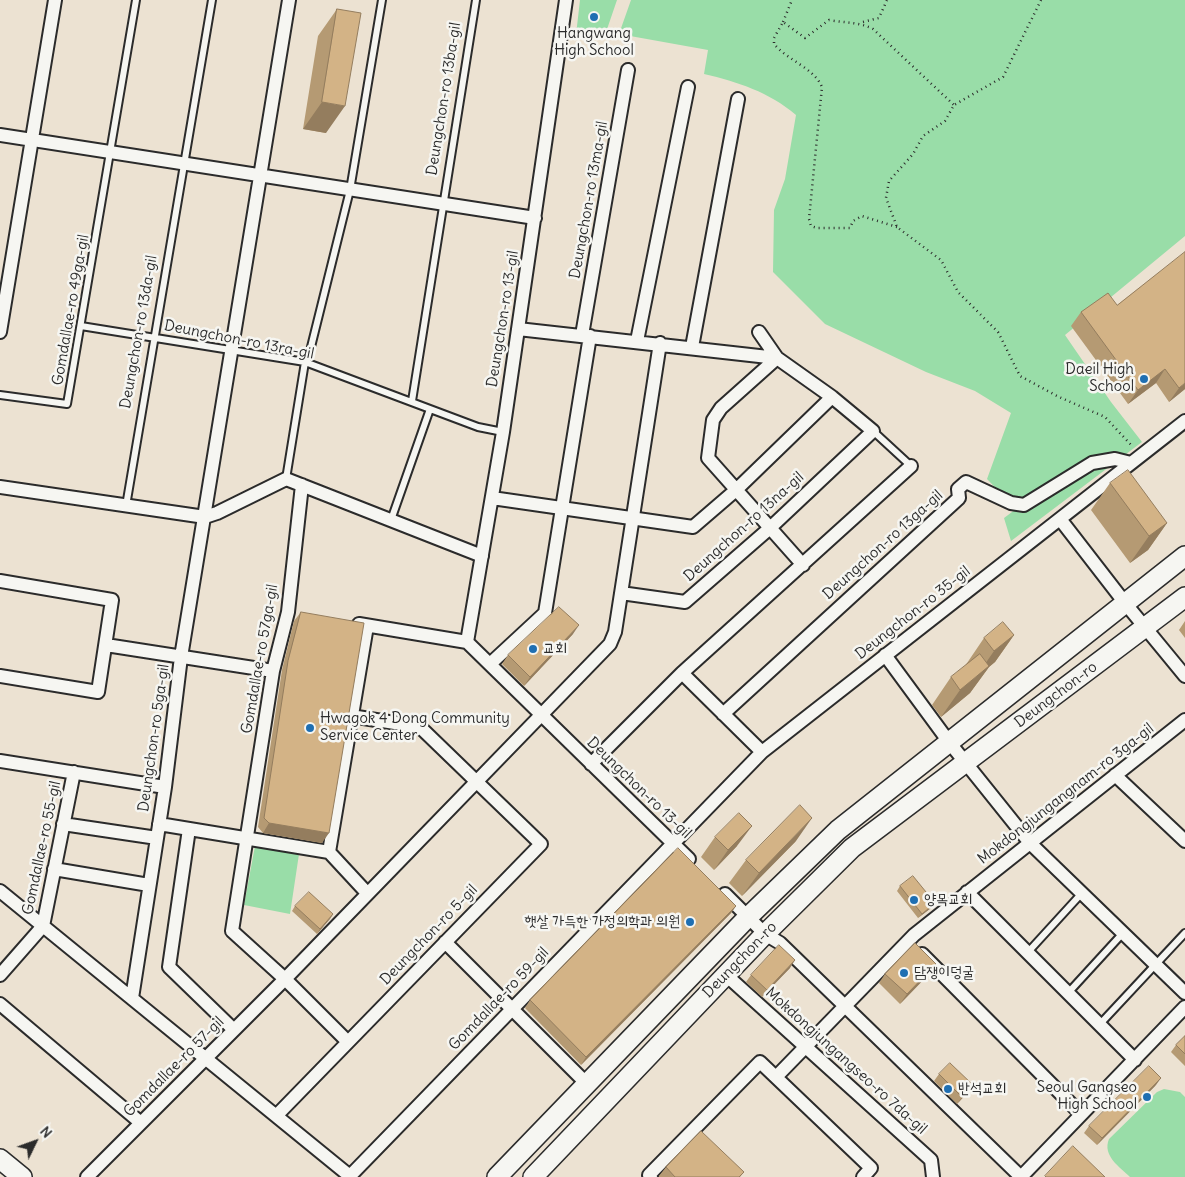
<!DOCTYPE html>
<meta charset="utf-8">
<style>
body{margin:0}
#map{position:relative;width:1185px;height:1177px;overflow:hidden;background:#ece2d2;font-family:Delius,sans-serif}
canvas{display:block}
.north{position:absolute;left:10px;top:1117px;width:50px;height:50px;-webkit-text-stroke:4px #f6f6f2;paint-order:stroke;rotate:48deg;font-size:14px;font-weight:700;line-height:20px;text-align:center;color:#2b2b2b}
.north::after{content:'';display:block;margin:auto;width:18px;height:22px;background:#2b2b2b;clip-path:polygon(50% 0,100% 100%,50% 72%,0 100%)}
</style>
<div id="map">
<canvas width="1185" height="1177"></canvas>
<div class="north">N</div>
</div>
<script>
const ctx = document.querySelector('canvas').getContext('2d');
ctx.lineJoin = 'round';
function paint(path, color) {
  ctx.fillStyle = color;
  ctx.fill(path, 'evenodd');
}
function strokePath(path, color, width, dash) {
  ctx.strokeStyle = color;
  ctx.lineWidth = width;
  ctx.lineCap = dash ? 'butt' : 'round';
  ctx.setLineDash(dash || []);
  ctx.stroke(path);
}
function label(font, color, halo, rows, align = 'center') {
  ctx.font = font + ' Delius,"Poor Story",sans-serif';
  ctx.lineWidth = 5;
  ctx.setLineDash([]);
  ctx.textBaseline = 'middle';
  ctx.strokeStyle = halo;
  ctx.fillStyle = color;
  for (const [text, x, y, turn = 0] of rows) {
    ctx.save();
    ctx.translate(x, y);
    ctx.rotate((+turn || 0) * Math.PI / 180);
    ctx.textAlign = isNaN(turn) ? turn : align;
    if (halo) ctx.strokeText(text, 0, 0);
    ctx.fillText(text, 0, 0);
    ctx.restore();
  }
}
const green = new Path2D(`
 M580,0H617L604,38L576,35Z
 M631,0H1185V236L1065,335L1111,402L1142,442L1011,541L1004,518L1016,509L987,479L1011,413L975,391L926,372L825,324L773,272L774,210L785,179L796,115C769,92 738,82 704,74L708,50L619,34Z
 M255,846L299,854L290,914L244,905Z
 M1164,1089L1180,1092L1185,1097V1177H1130C1120,1167 1102,1156 1109,1139L1157,1092Z`);
const path = new Path2D(`
 M1041,0L1003,77L954,105L945,121L923,136L913,154L889,181L886,198L897,227L941,260L958,292L998,332L1020,376L1059,397L1105,417L1133,447
 M783,22L792,0
 M863,22L879,18L887,0
 M897,227L862,216L853,221L850,228H817L811,226L809,219L822,87C814,68 787,60 774,44V38L783,22L805,38L829,20C845,23 860,22 873,29L954,105`);
const lane = new Path2D(`
 M81,326L305,362L478,427L503,432
 M0,395L67,404L136,0
 M412,401L476,0
 M873,431L911,466
 M286,479L305,362L308,359L350,190L382,0
 M126,506L212,0
 M391,520L430,409
 M1029,951L1082,893
 M1068,993L1123,933
 M1100,1024L1185,933`);
const street = new Path2D(`
 M566,0L503,432L467,642L689,859
 M0,135L535,218
 M518,329L777,358L832,397L873,431L770,528L685,602L621,593
 M0,332L55,0
 M759,332L777,358L721,408L713,420L708,458L803,565
 M582,335L628,70
 M637,341L688,87
 M692,347L738,99
 M302,485L288,612L273,671L232,931L285,979L348,1042
 M0,487L205,517L217,513L286,479L482,556
 M492,498L693,527L736,490L832,397
 M1060,519L1125,603L1185,676
 M0,581L112,600L98,692L0,676
 M359,624L467,642
 M367,626L329,852L367,893
 M106,645L273,671
 M885,655L949,742L1030,843L1185,993
 M490,664L545,613L590,336
 M682,673L762,752
 M723,714L959,498L958,489L966,482L1011,503L1024,505L1092,463L1115,459L1131,463
 M0,761L165,787
 M591,764L682,673L911,466
 M1115,775L1185,841
 M63,824L157,838
 M159,824L329,852
 M189,829L169,967L234,1030
 M54,869L149,885
 M0,891L351,1177
 M967,892L1135,1060
 M725,894L765,934L780,943L1021,1177
 M445,942L587,1084
 M922,954L1081,1114
 M0,975L43,926L74,772
 M726,975L931,1160L933,1177
 M132,998L165,787L181,657L289,0
 M0,1004L141,1123
 M776,1077L914,935L1185,720
 M277,1115L541,844L420,727L351,716
 M87,1177L285,979L610,644L615,632L660,343
 M349,1177L762,752L1185,421
 M651,1177L649,1175L760,1062L871,1168L863,1177
 M1021,1177L1185,1007`);
const secondary = new Path2D(`
 M0,1159L22,1177
 M497,1177L748,917L838,830L1185,556
 M533,1177L765,934L852,848L1185,597`);
const wall = new Path2D(`
 M337,9L326,133L303,129L318,36Z
 M1117,305L1185,389L1169,402L1156,383L1128,404L1071,326L1081,312Z
 M1110,483L1167,523L1148,550L1130,563L1091,510Z
 M301,612L322,843L263,833L258,827L282,670L294,621Z
 M1185,621V638L1179,630Z
 M573,634L524,686L502,664L508,655Z
 M1014,635L995,662L989,667L970,693L941,717L932,705L951,677L965,666L984,638Z
 M715,837L737,846L714,870L701,857Z
 M796,841L742,896L729,883L746,860Z
 M900,886L935,903L931,908L918,918L897,891Z
 M295,906L333,914L317,934L292,911Z
 M736,906L731,913L581,1065L525,1008L530,1000Z
 M790,968L762,997L746,982L751,975Z
 M930,973L900,1004L879,983L885,974Z
 M1185,1036V1066L1171,1052L1176,1045Z
 M939,1074L968,1092L957,1104L934,1081Z
 M1156,1085L1097,1145L1084,1133L1089,1126Z
 M666,1167L744,1172L740,1177H659V1176Z`);
const shadedWall = new Path2D(`
 M322,102L345,106L326,133L303,129Z
 M1165,369L1156,383L1128,404L1138,390Z
 M1185,383V389L1169,402L1179,388Z
 M1167,523L1148,550L1130,563L1149,536Z
 M579,625L573,634L524,686L530,677Z
 M1014,635L995,662L989,667L970,693L941,717L960,690L976,677L994,651Z
 M812,818L796,841L742,896L759,873Z
 M269,823L329,833L322,843L263,833Z
 M752,826L737,846L714,870L728,850Z
 M935,903L931,908L918,918L922,914Z
 M736,906L731,913L581,1065L586,1057Z
 M333,914L330,919L317,934L320,929Z
 M795,960L790,968L762,997L767,990Z
 M936,964L930,973L900,1004L907,994Z
 M1161,1078L1156,1085L1097,1145L1102,1138Z
 M973,1085L968,1092L957,1104L962,1097Z`);
const building = new Path2D(`
 M337,9L361,13L345,106L322,102Z
 M1185,252V383L1179,388L1165,369L1138,390L1081,312L1108,293L1117,305Z
 M1128,470L1167,523L1149,536L1110,483Z
 M559,607L579,625L530,677L508,655Z
 M301,612L364,623L329,833L269,823L264,818L288,661Z
 M1003,622L1014,635L994,651L984,638Z
 M980,654L989,666L960,690L951,677Z
 M800,805L812,818L759,873L746,860Z
 M739,813L752,826L728,850L715,837Z
 M678,848L736,906L586,1057L530,1000Z
 M913,876L935,903L922,914L900,886Z
 M309,892L333,914L320,929L295,906Z
 M915,943L936,964L907,994L885,974Z
 M779,945L795,960L767,990L751,975Z
 M1185,1036V1054L1176,1045Z
 M950,1063L973,1085L962,1097L939,1074Z
 M1149,1066L1161,1078L1102,1138L1089,1126Z
 M701,1131L744,1172L739,1177H675L666,1167Z
 M1073,1146L1105,1177H1046L1045,1176Z`);
const markers = [
 [594,17,5,"#1f6fb2"],
 [1144,379,5,"#1f6fb2"],
 [533,649,5,"#1f6fb2"],
 [310,728,5,"#1f6fb2"],
 [914,900,5,"#1f6fb2"],
 [690,922,5,"#1f6fb2"],
 [904,973,5,"#1f6fb2"],
 [948,1089,5,"#1f6fb2"],
 [1147,1097,5,"#1f6fb2"]
];
const poiNames = [
 ["Hangwang",594,34,"center"],
 ["High School",594,51,"center"],
 ["Daeil High",1134,370,"right"],
 ["School",1134,387,"right"],
 ["교회",543,649],
 ["Hwagok 4 Dong Community",320,719],
 ["Service Center",320,736],
 ["양목교회",924,900],
 ["햇살 가득한 가정의학과 의원",680,922,"right"],
 ["담쟁이덩굴",914,973],
 ["Seoul Gangseo",1137,1088,"right"],
 ["High School",1137,1105,"right"],
 ["반석교회",958,1089]
];
const streetNames = [
 ["Deungchon-ro 13ba-gil",444,99,-81],
 ["Deungchon-ro 13ma-gil",589,200,-80],
 ["Gomdallae-ro 49ga-gil",71,310,-80],
 ["Deungchon-ro 13-gil",503,319,-81],
 ["Deungchon-ro 13da-gil",139,332,-80],
 ["Deungchon-ro 13ra-gil",239,340,11],
 ["Deungchon-ro 13na-gil",744,527,-42],
 ["Deungchon-ro 13ga-gil",883,545,-42],
 ["Deungchon-ro 35-gil",913,613,-38],
 ["Gomdallae-ro 57ga-gil",260,659,-80],
 ["Deungchon-ro",1056,695,-37],
 ["Deungchon-ro 5ga-gil",154,738,-82],
 ["Deungchon-ro 13-gil",639,788,44],
 ["Mokdongjungangnam-ro 3ga-gil",1066,794,-38],
 ["Gomdallae-ro 55-gil",42,848,-78],
 ["Deungchon-ro 5-gil",429,935,-46],
 ["Deungchon-ro",740,960,-46],
 ["Gomdallae-ro 59-gil",499,999,-46],
 ["Mokdongjungangseo-ro 7da-gil",846,1061,42],
 ["Gomdallae-ro 57-gil",174,1067,-45]
];
paint(green, '#99dda8');
strokePath(lane, '#2b2b2b', 10);
strokePath(street, '#2b2b2b', 16);
strokePath(secondary, '#2b2b2b', 22);
strokePath(path, '#2b2b2b', 2.5, [1, 4]);
strokePath(lane, '#f6f6f2', 6);
strokePath(street, '#f6f6f2', 12);
strokePath(secondary, '#f6f6f2', 19);
paint(wall, '#b59a73');
paint(shadedWall, '#947d5e');
paint(building, '#d3b386');
strokePath(building, '#947d5e', 1);
for (const [x, y, r, color] of markers) {
  const dot = new Path2D();
  dot.arc(x, y, r, 0, 2 * Math.PI);
  ctx.fillStyle = color;
  ctx.fill(dot);
  strokePath(dot, '#f6f6f2', 2);
}
label('15px', '#2b2b2b', '#f6f6f2', poiNames, 'left');
label('15px', '#2b2b2b', '#f6f6f2', streetNames);
</script>
